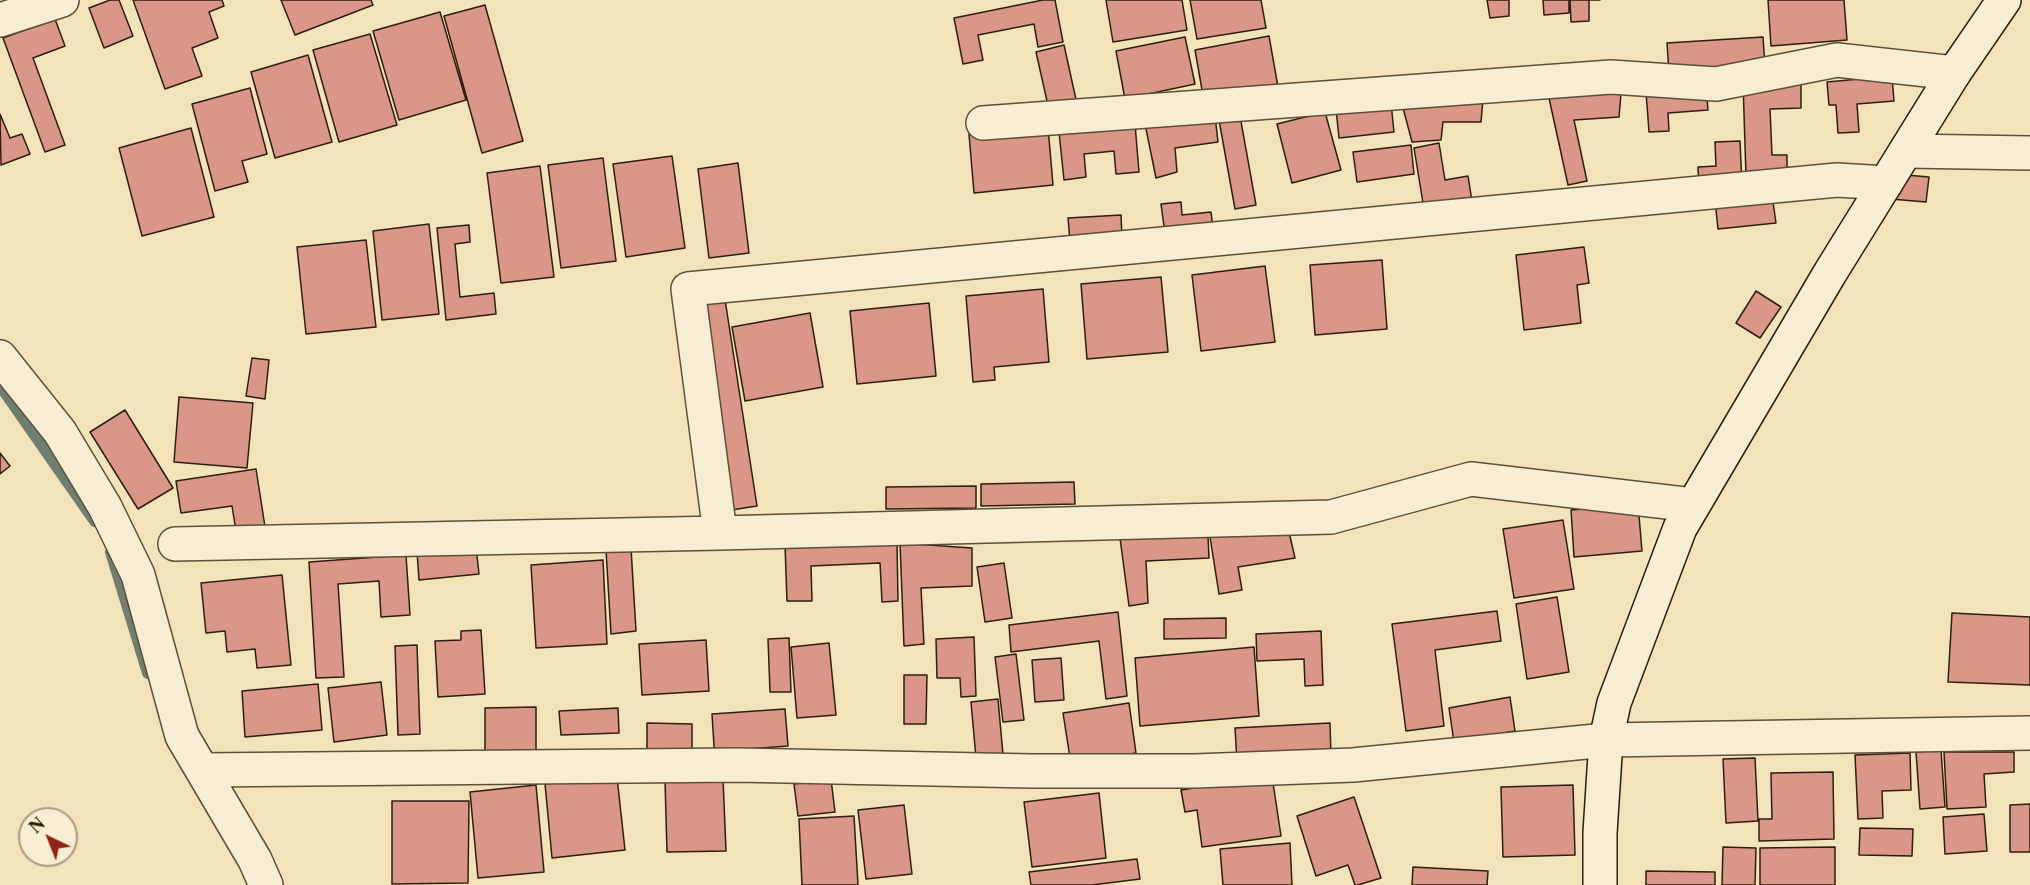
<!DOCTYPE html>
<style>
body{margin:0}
#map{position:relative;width:2030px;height:885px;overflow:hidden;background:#f2e3ba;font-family:"Libre Caslon Text",serif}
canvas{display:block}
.north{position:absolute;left:18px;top:807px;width:60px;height:60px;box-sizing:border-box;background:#f7edd2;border:2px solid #a69a84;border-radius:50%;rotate:317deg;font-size:16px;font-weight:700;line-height:24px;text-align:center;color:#2d1e0e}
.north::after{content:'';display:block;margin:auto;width:21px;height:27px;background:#8f2418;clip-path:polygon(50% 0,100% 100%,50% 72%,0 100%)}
</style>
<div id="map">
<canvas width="2030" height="885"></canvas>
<div class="north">N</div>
</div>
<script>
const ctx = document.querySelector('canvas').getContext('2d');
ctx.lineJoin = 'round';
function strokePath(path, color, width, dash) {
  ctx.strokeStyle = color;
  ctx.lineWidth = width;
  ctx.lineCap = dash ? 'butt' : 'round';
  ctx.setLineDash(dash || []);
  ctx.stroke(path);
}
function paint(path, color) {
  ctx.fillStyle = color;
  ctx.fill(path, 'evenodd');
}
const stream = new Path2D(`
 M0,385L95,521
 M111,552L148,673`);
const building = new Path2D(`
 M110,0H119L133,36L104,48L89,8Z
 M133,0H222L224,6L209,12L218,38L192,48L202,76L165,89Z
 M281,0H371L373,5L295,35Z
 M1043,0H1055L1063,42L1038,47L1034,24L978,35L983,60L963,64L954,18Z
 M1106,0H1182L1187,30L1113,42Z
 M1190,0H1261L1266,28L1197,39Z
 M1487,0H1509V16L1490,18Z
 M1543,0H1569V13L1544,15Z
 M1570,0H1600H1589V21L1571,22Z
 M1768,0H1844L1847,40L1771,46Z
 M485,5L523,141L482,153L444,16Z
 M440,12L466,100L399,120L373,31Z
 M55,19L65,46L33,58L65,145L45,152L3,38Z
 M370,34L397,125L339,142L313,50Z
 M1269,36L1278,87L1204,101L1195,50Z
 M1185,37L1195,84L1125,99L1116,51Z
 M1763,37L1765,67L1669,73L1667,43Z
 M1064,45L1077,104L1049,110L1036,52Z
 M308,55L332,142L275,158L251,72Z
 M1892,76L1894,101L1857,104L1859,132L1838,133L1836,105H1829L1827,82Z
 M1801,81V108L1770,109L1772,155H1787V174L1746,176L1743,83Z
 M1706,87L1708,110L1668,113L1669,131L1649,132L1646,92Z
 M250,88L267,154L242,161L248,182L215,191L192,104Z
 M1621,93L1619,117L1574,120L1587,181L1568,185L1549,98Z
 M1483,99L1481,122H1443L1441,140L1412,142L1402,104Z
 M1391,103L1394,132L1339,138L1336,109Z
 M1325,112L1341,170L1292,183L1277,124Z
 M0,114L10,138L22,134L30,154L1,165Z
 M1215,116L1218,142L1175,148L1177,172L1156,178L1145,124Z
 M1240,116L1256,205L1235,209L1219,120Z
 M1135,124L1139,172L1116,174L1114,151L1084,154L1086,177L1064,180L1059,132Z
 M1048,127L1053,185L974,193L969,134Z
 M191,128L214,217L142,236L119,148Z
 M1740,141L1742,186L1699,188L1698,167L1716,166L1715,142Z
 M1439,143L1445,180L1468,176L1472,201L1424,209L1414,148Z
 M1411,145L1414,174L1357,182L1353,152Z
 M672,156L685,248L626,257L613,164Z
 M603,158L616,261L561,268L548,165Z
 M738,163L749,253L709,258L698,169Z
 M540,166L554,277L501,283L487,173Z
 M1894,174L1929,177L1926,202L1891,199Z
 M1772,195L1776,223L1718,229L1715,201Z
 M1181,202L1182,215L1211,212L1213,228L1165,234L1161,204Z
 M1121,215L1122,238L1070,241L1068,218Z
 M429,224L439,314L382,320L373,231Z
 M469,225L470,242L455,244L460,297L494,293L496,314L446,320L437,228Z
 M366,240L376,327L306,334L297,247Z
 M1584,247L1589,283L1577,285L1581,323L1524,330L1516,255Z
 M1382,260L1387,329L1315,335L1310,265Z
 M1265,266L1275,342L1201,351L1192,275Z
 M1161,277L1168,352L1087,359L1081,284Z
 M1043,289L1049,362L994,367L995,380L973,382L966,296Z
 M1756,291L1781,307L1760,338L1736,323Z
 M724,293L757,506L725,511L699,297Z
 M929,303L936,376L857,384L850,311Z
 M810,313L823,387L745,401L732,327Z
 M252,358L269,360L265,399L246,396Z
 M179,397L253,403L247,468L174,462Z
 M125,410L173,488L138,509L90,432Z
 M0,453L10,466L0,474Z
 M256,469L266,533L237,537L232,506L181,513L176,481Z
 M1074,482L1075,504L981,506V484Z
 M976,486V508L886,509V487Z
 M1638,504L1642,551L1574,557L1571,510Z
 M1563,520L1574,589L1514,598L1503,529Z
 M1289,532L1295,558L1238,567L1242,590L1219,594L1210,537Z
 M1208,536L1209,558L1146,561L1148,603L1129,606L1120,538Z
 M897,541L898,601L882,602L880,563L811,566L812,601H787L785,545Z
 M900,543L972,548V586L921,588L924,644L904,646Z
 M476,547L479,574L419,580L417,552Z
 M631,548L636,631L611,634L606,550Z
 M406,555L410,615L381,617L379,581L338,584L344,677L316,678L309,562Z
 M603,560L607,644L536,648L531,565Z
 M1004,563L1012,618L985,622L977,567Z
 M282,575L291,665L257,668L255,649L227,652L225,631L206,633L201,583Z
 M1557,597L1569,672L1527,679L1516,604Z
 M1497,611L1501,641L1435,650L1444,726L1406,731L1392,624Z
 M1118,612L1127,696L1106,699L1099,641L1011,652L1009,625Z
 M1952,613L2030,617V685L1948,682Z
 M1226,618V638L1164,639V619Z
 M481,630L485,694L438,697L435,641L461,640V631Z
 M1321,631L1323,685L1305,686L1304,659L1257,661L1256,634Z
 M974,637L976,696L961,697L960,678H937L936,639Z
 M789,638L791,692H770L768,639Z
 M706,640L709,691L642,695L639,644Z
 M829,643L836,715L797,718L791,647Z
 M417,645L420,734L398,735L395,646Z
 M1254,647L1259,716L1140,726L1135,658Z
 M1016,654L1024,720L1003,722L995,657Z
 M1061,658L1064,700L1035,702L1032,660Z
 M904,675H927L926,724H904Z
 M381,682L387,735L334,742L328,688Z
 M318,684L322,730L245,737L242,691Z
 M1510,697L1515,731L1454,742L1449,708Z
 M998,699L1003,755L976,758L971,702Z
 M1129,703L1136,753L1071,764L1063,713Z
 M536,707V753L485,754V708Z
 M618,708L619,733L561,735L559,711Z
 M785,709L788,746L747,749V760L715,762L712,714Z
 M647,723L692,724V756H647Z
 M1330,723L1331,757L1237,762L1235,728Z
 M1941,750L1945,807L1920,809L1916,752Z
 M1944,752H2014V772L1984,774L1986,807L1947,809Z
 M1910,753L1911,790L1882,791L1883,818L1858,819L1855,755Z
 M1755,758L1758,821L1726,823L1723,759Z
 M1833,772L1834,839L1759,841V819H1772L1771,773Z
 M1272,776L1281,836L1202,847L1197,810L1185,812L1181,790Z
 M617,777L625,850L552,858L545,784Z
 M723,778L726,851L667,852L665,781Z
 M831,779L835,812L798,816L794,784Z
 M536,785L544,872L478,878L470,792Z
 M1573,785L1575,855L1503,857L1501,787Z
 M1099,793L1106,858L1032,867L1024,802Z
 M1354,797L1381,878L1358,885H1355L1348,865L1316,876L1297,816Z
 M392,801H469L468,883L392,884Z
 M2030,804V852H2010V805Z
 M904,805L912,874L866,879L858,810Z
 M1984,814L1987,851L1945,854L1943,817Z
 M854,816L858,885H802L799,819Z
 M1860,828L1913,829L1912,856L1859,855Z
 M1290,843L1292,885H1223L1220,849Z
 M1723,847L1756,848L1755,885H1722Z
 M1835,847V885H1760V848Z
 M1137,859L1140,879L1092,885H1031L1029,872Z
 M1413,867L1488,871L1487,885H1412Z
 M1646,871L1715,872V885H1646Z`);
const street = new Path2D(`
 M0,20L62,0
 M983,123L1611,77L1716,84L1837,60L1954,73
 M1906,151L2030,153
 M0,357L60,432L105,507L138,575L182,736L255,860L266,885
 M720,533L688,289L1837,180L1886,183
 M175,544L720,533L1331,517L1471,479L1693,505
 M202,770L737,765L1031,771H1195L1353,765L1606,740L2030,733`);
const secondary = new Path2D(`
 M1600,885V833L1606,740L1614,703L1680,528L1830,273L1954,73L2004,0`);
strokePath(stream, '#6f7e6e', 12);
paint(building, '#da9686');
strokePath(building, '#2d1e0e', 1.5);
strokePath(street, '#5e4f39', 36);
strokePath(secondary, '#2d1e0e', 36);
strokePath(street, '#f7edd2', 33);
strokePath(secondary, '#f7edd2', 33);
</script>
